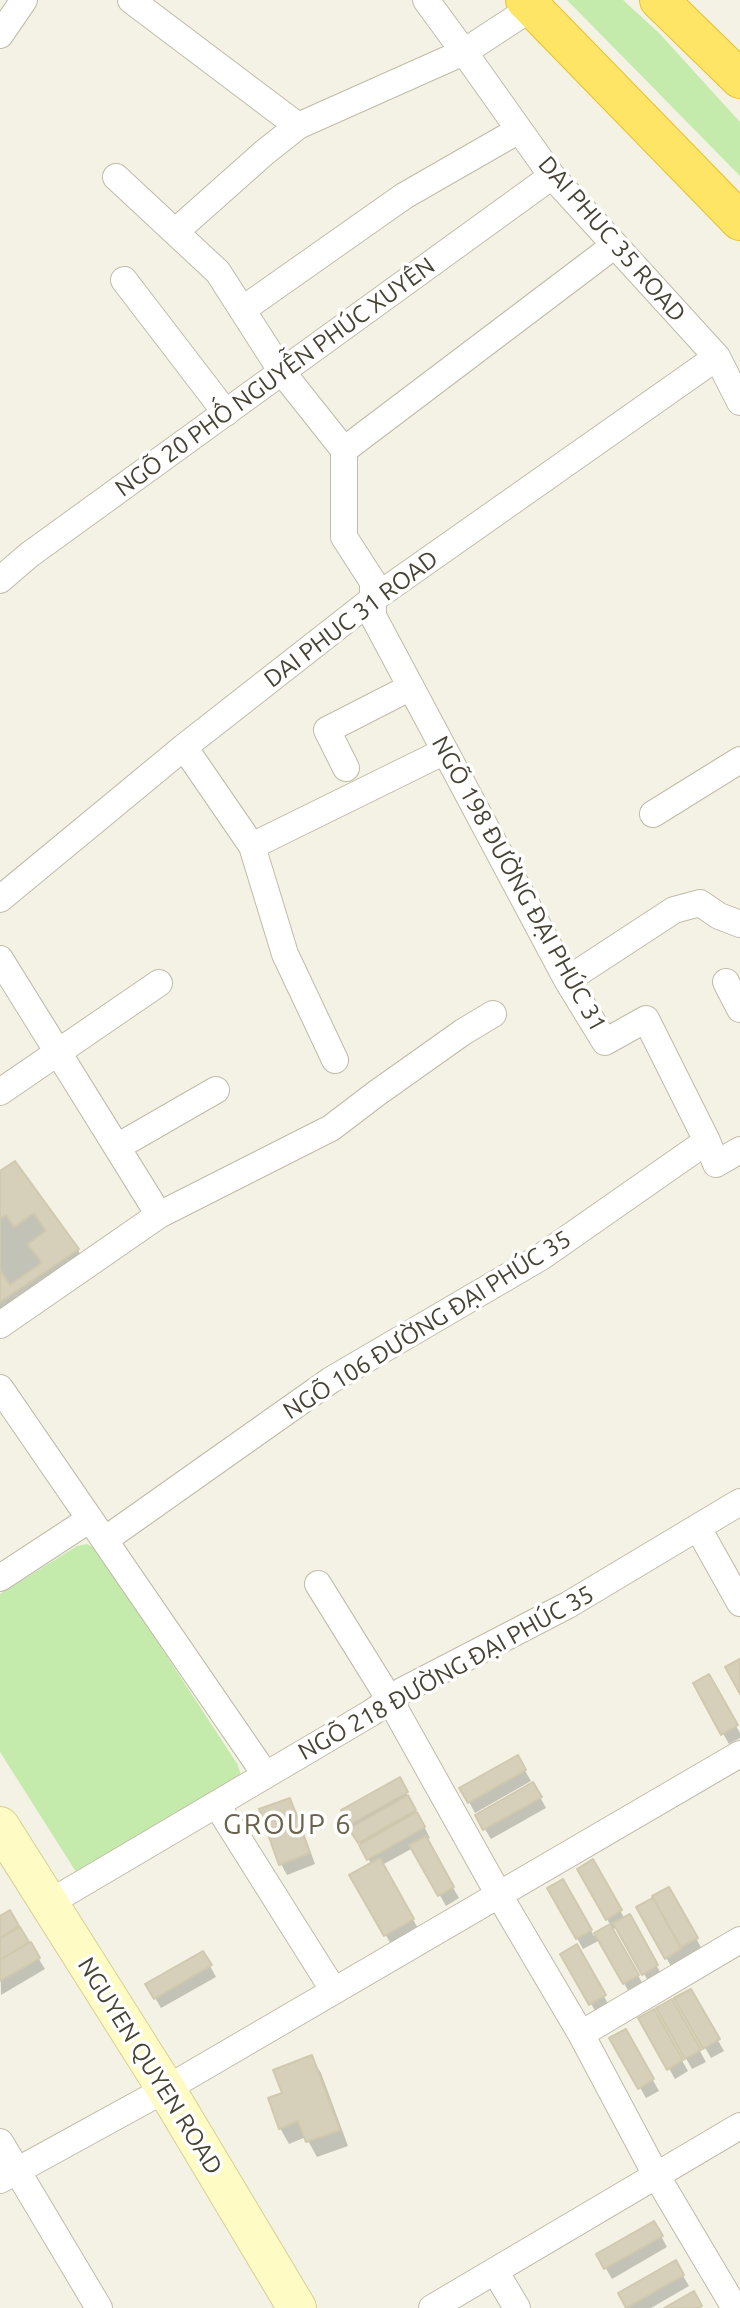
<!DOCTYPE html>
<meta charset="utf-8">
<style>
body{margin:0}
canvas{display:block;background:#f4f2e5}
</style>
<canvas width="740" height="2308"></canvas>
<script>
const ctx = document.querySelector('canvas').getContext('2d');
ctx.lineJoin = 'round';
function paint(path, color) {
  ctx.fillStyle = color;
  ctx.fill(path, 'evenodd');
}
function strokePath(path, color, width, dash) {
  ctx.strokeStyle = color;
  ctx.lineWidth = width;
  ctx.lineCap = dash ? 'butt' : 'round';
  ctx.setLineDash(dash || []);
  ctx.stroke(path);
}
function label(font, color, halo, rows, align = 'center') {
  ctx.font = font + ' Ubuntu,sans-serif';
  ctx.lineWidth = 7;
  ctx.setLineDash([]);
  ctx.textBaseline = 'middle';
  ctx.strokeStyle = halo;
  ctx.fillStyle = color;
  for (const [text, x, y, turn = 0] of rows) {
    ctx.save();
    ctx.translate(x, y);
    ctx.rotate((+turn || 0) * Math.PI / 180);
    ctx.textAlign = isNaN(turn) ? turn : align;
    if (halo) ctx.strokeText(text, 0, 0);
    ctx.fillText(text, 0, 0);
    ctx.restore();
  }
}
const green = new Path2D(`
 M567,0H623L659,33L740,122V176Z
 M87,1544L96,1549L102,1557L238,1765L241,1776L78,1875L0,1752V1594L77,1546Z`);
const shadow = new Path2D(`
 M14,1163L78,1250L89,1271L0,1330V1173Z
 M708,1676L740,1733V1738L729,1744L695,1684Z
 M517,1757L531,1781L475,1813L462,1789Z
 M399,1779L430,1838L426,1840L459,1898L446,1906L413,1848L382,1865L419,1930L392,1946L352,1876L371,1864L344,1811Z
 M533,1784L546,1808L491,1839L477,1816Z
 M289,1800L296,1811L315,1864L287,1875L281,1864Z
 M592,1862L625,1919L629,1917L663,1977L650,1984L617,1927L612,1930L644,1986L630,1994L600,1940L583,1949L550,1889L563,1881L594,1936L611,1926L579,1869Z
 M668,1889L702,1949L672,1968L639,1908Z
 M10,1913L45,1969L1,1995L0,1918Z
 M576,1947L610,2007L597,2014L562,1954Z
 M203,1953L216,1977L161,2008L147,1984Z
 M690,1991L724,2051L711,2058L677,1999Z
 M672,2001L706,2062L692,2069L658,2009Z
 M654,2011L688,2071L675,2079L641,2019Z
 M625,2031L659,2091L646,2098L612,2038Z
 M311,2057L321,2073L348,2146L317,2157L306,2137L289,2144L280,2128L284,2094Z
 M654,2223L667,2247L612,2279L598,2255Z
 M675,2262L689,2286L651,2308H628L620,2294Z`);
const building = new Path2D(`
 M15,1161L79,1249L0,1302V1171Z
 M34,1213L46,1231L28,1244L42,1263L10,1285L0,1270V1219L6,1215L14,1227Z
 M740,1659V1694L725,1667Z
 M709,1674L738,1725L721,1735L693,1683Z
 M518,1755L526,1770L468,1803L459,1788Z
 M400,1777L408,1792L349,1825L341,1810Z
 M533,1782L542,1797L483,1830L475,1815Z
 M408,1795L416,1810L358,1843L349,1829Z
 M290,1798L310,1853L279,1865L259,1809Z
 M417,1812L425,1827L367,1860L359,1845Z
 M426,1836L454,1887L438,1896L409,1845Z
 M380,1858L414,1919L384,1936L349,1875Z
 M593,1859L622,1910L606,1920L577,1869Z
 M563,1879L592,1930L576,1939L547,1888Z
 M669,1887L698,1938L681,1947L652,1896Z
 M653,1898L681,1949L665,1959L636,1907Z
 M10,1910L19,1926L0,1938V1916Z
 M630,1914L658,1965L642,1975L613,1923Z
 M610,1924L639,1975L623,1984L594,1933Z
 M20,1927L29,1942L0,1960V1939Z
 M31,1942L40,1958L0,1981V1960Z
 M577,1944L606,1995L589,2005L560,1954Z
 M203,1951L212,1965L154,1999L145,1984Z
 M691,1989L720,2039L703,2049L674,1998Z
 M672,1999L701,2050L685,2059L656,2008Z
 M654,2009L683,2060L667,2070L638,2018Z
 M626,2029L654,2079L638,2089L609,2038Z
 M312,2055L340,2130L306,2142L298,2121L279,2129L268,2098L282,2093L273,2070Z
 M654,2221L663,2236L604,2269L596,2254Z
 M676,2260L684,2275L626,2308L618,2293Z
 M694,2291L702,2306L698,2308H664Z`);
const street = new Path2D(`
 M131,0L298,126L464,52L552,176L717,357L740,402
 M426,0L464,52L519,16
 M0,35L24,0
 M116,177L218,272L282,372L344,450V537L373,582V616L567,980L605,1042L646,1019L707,1141
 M175,232L265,152L298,126
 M124,280L226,413
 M242,310L404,196L519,130
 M344,450L615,245
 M0,580L29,555L552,176
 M184,747L252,846L285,954L335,1060
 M346,768L327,730L411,687
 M653,814L740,760
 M252,846L445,751
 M0,899L184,747L373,599L717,357
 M0,959L159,1215
 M567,980L674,910L700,903L719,916L740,924
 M726,982L740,1009
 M0,1092L159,983
 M117,1147L216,1090
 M0,1325L159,1215L331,1128L377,1093L463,1032L493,1014
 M0,1388L265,1774
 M698,1528L740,1603
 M106,1539L331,1380L541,1257L707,1141L716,1164L740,1150
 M0,1578L90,1519
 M318,1584L390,1700L499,1895L581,2034L656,2175L735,2308
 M217,1805L334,1991
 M49,1903L371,1713L402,1691L568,1605L740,1502
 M581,2034L740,1940
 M0,2142L99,2308
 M0,2180L166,2089L740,1754
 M495,2271L517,2308
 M432,2308L740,2126`);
const secondary = new Path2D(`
 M0,1826L166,2089L297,2308`);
const highway = new Path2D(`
 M525,0L740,221
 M659,0L740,79`);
const streetNames = [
 ["DAI PHUC 35 ROAD",612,239,49],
 ["NGÕ 20 PHỐ NGUYỄN PHÚC XUYÊN",275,377,-36],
 ["DAI PHUC 31 ROAD",351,619,-37],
 ["NGÕ 198 ĐƯỜNG ĐẠI PHÚC 31",519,884,61],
 ["NGÕ 106 ĐƯỜNG ĐẠI PHÚC 35",427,1325,-32],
 ["NGÕ 218 ĐƯỜNG ĐẠI PHÚC 35",446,1673,-29],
 ["NGUYEN QUYEN ROAD",150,2066,58]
];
const quarterNames = [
 ["GROUP 6",288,1825]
];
paint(green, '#c4ebab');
paint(shadow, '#0003');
paint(building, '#d6d0ba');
strokePath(building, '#d1c9ad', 2);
strokePath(street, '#c0bba7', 28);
strokePath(secondary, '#d7d092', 40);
strokePath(highway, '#e7c12c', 40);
strokePath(street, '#fff', 26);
strokePath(secondary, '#fffbc4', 38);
strokePath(highway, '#ffe565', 38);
label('24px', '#474334', '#fff', streetNames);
ctx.letterSpacing = '2px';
label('28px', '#6a634b', '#fff', quarterNames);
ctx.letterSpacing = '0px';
</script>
